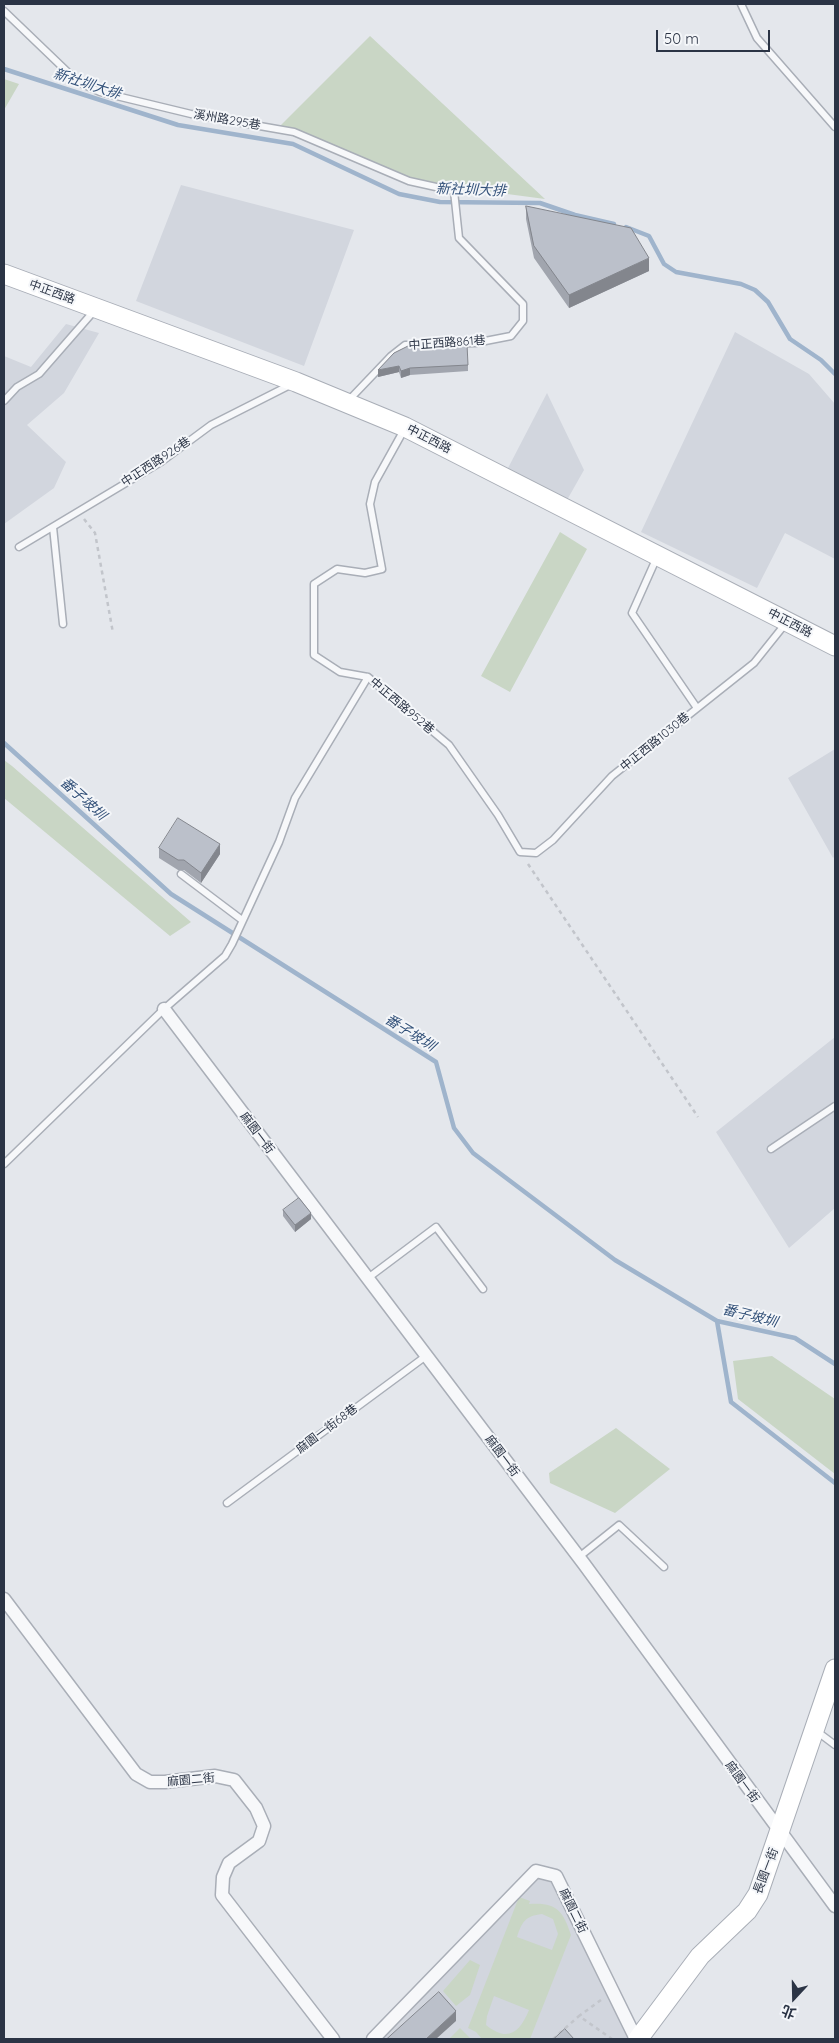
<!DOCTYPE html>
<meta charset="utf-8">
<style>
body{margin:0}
#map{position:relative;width:839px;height:2043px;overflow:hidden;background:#e4e7ec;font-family:Quicksand,"Noto Sans TC",sans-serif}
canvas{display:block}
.frame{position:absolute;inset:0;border:5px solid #2b3445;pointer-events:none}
.north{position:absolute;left:769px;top:1973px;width:50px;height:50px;-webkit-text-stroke:4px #f4f6f9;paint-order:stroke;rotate:201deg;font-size:14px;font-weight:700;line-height:20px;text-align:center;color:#2b3445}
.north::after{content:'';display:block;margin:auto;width:18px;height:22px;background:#2b3445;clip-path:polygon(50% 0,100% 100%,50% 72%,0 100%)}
.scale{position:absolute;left:656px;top:30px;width:114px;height:22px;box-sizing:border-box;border:2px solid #2b3445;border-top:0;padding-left:6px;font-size:15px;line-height:18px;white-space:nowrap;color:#2b3445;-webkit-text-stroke:4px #f4f6f9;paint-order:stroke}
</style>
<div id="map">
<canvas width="839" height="2043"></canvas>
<div class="frame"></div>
<div class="north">北</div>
<div class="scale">50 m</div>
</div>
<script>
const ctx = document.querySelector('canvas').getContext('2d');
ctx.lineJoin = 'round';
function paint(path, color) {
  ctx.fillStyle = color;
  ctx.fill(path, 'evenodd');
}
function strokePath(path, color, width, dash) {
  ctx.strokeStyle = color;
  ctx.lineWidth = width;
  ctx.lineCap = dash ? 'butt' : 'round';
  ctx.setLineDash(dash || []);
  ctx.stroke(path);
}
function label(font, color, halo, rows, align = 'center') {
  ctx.font = font + ' Quicksand,"Noto Sans TC",sans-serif';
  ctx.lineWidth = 4;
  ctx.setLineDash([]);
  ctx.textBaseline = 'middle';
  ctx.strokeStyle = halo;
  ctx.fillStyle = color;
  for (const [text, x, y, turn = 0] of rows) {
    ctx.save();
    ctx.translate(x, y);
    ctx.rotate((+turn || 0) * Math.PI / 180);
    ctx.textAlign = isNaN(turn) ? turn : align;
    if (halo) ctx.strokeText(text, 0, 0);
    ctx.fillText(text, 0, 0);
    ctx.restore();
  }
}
const built = new Path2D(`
 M181,185L354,230L304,366L136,301Z
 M66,324L99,333L64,393L27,425L66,462L54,488L4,524V356L31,367Z
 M735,332L809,374L835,404V559L785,533L757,588L641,532Z
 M547,393L584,470L567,500L507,470Z
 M835,749V856L833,858L788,778Z
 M835,1037V1208L789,1248L716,1132Z
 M536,1877L552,1882L629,2036L626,2039H381Z`);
const green = new Path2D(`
 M370,36L545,199L409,181L280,126Z
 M4,79L19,84L4,110Z
 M560,532L587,549L510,692L481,676Z
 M4,760L12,766L191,922L170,936L4,798Z
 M772,1356L835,1399V1474L738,1399L733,1361Z
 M616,1428L670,1469L615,1513L550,1483L549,1473Z
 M519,1897L530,1901L529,1904C556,1902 563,1910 571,1935L530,2039H482L476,2032L468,2028ZM542,1914L553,1919L558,1934L552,1950L517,1937C522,1922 525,1916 542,1914ZM494,1996L529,2010C520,2032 508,2043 486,2025L487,2016Z
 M470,1960L480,1965L470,1995L456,2006L443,1991Z
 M460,2028L471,2039H449Z`);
const stream = new Path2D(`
 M4,69L178,125L293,144L399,194L440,202L540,203L575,215L614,224
 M626,227L649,236L664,264L676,272L741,284L755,290L768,302L790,339L821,360L835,374
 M4,743L171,894L436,1062L454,1128L473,1153L615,1260L717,1321L795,1338L835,1364
 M717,1321L731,1402L835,1483`);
const path = new Path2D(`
 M84,519L95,533L113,633
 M528,864L698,1117
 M601,2000L579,2016L612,2039
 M553,2039L579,2016`);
const lane = new Path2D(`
 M741,4L757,38L835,127
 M4,11L78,82L100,92L191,114L294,132L409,181L454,191L459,238L523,304V321L511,336L475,343L405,345L391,356L349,400
 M4,401L17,387L39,374L94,311
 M405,428L375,482L370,504L382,569L365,573L337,569L314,584V655L340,672L368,677L449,745L498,815L520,852L536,853L553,840L612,776L754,663L786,623
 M53,527L63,624
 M19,547L161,462L211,425L290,385
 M657,557L632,613L697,708
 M181,874L242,920
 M771,1149L835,1106
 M4,1164L164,1009L225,956L232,944L279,842L295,798L368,677
 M368,1278L436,1227L483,1289
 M227,1503L426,1356
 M579,1557L619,1525L664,1567
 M815,1730L835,1745`);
const street = new Path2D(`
 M164,1009L584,1564L835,1906
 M4,1599L136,1774L150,1782H165L215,1776L234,1780L256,1808L264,1826L259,1841L229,1863L223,1877L222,1895L333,2039
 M373,2039L536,1871L556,1876L636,2039`);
const secondary = new Path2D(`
 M4,274L296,382L405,427L835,646
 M638,2039L700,1956L747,1911L758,1894L835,1669`);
const wall = new Path2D(`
 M526,206L649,271L569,308L534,258L526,219Z
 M409,348L468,365V371L410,375L401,378L399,372L378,377Z
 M159,848L220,854L201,883L184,870H178L159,858Z
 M283,1210L311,1219L295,1232L283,1216Z`);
const shadedWall = new Path2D(`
 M649,258V271L569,308V295Z
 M399,366V372L378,377V370Z
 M410,368V375L401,378V371Z
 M220,844V854L201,883V873Z
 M311,1213V1219L295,1232V1225Z
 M456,2011V2021L436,2039H426Z`);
const building = new Path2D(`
 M526,206L631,228L649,258L569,295L534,246Z
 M467,344L468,365L410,368L401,371L399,366L378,370L394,353L408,346L409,348Z
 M178,818L220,844L201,873L184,860H178L159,848Z
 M299,1198L311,1213L295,1225L283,1210Z
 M439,1992L456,2011L426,2039H387Z
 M565,2029L574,2039H554Z`);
const streetNames = [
 ["溪州路295巷",227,120,10],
 ["中正西路",52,292,20],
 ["中正西路861巷",447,343,-4],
 ["中正西路",429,439,27],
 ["中正西路926巷",156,462,-33],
 ["中正西路",790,623,27],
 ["中正西路952巷",402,706,40],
 ["中正西路1030巷",655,742,-39],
 ["麻園一街",257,1133,53],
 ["麻園一街68巷",327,1429,-37],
 ["麻園一街",502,1456,53],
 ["麻園二街",191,1780,-5],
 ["麻園一街",742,1782,54],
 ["長園一街",766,1871,-69],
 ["麻園二街",573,1911,64]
];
const waterNames = [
 ["新社圳大排",87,84,18],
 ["新社圳大排",471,190,2],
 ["番子坡圳",83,799,42],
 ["番子坡圳",410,1033,32],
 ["番子坡圳",750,1316,14]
];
paint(built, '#d2d6de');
paint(green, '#c9d6c5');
strokePath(stream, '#9fb4cc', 4.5);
strokePath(lane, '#a9aeb7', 9);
strokePath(street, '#a9aeb7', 15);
strokePath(secondary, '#a9aeb7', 21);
strokePath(path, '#c2c5cb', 2.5, [4, 4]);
strokePath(lane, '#f7f8fa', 6);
strokePath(street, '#f7f8fa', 12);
strokePath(secondary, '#fff', 19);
paint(wall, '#a1a5ae');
paint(shadedWall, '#83868d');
paint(building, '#bbc0ca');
strokePath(building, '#83868d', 1);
label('12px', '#2b3445', '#f4f6f9', streetNames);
label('italic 14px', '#34527a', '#f4f6f9', waterNames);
</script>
